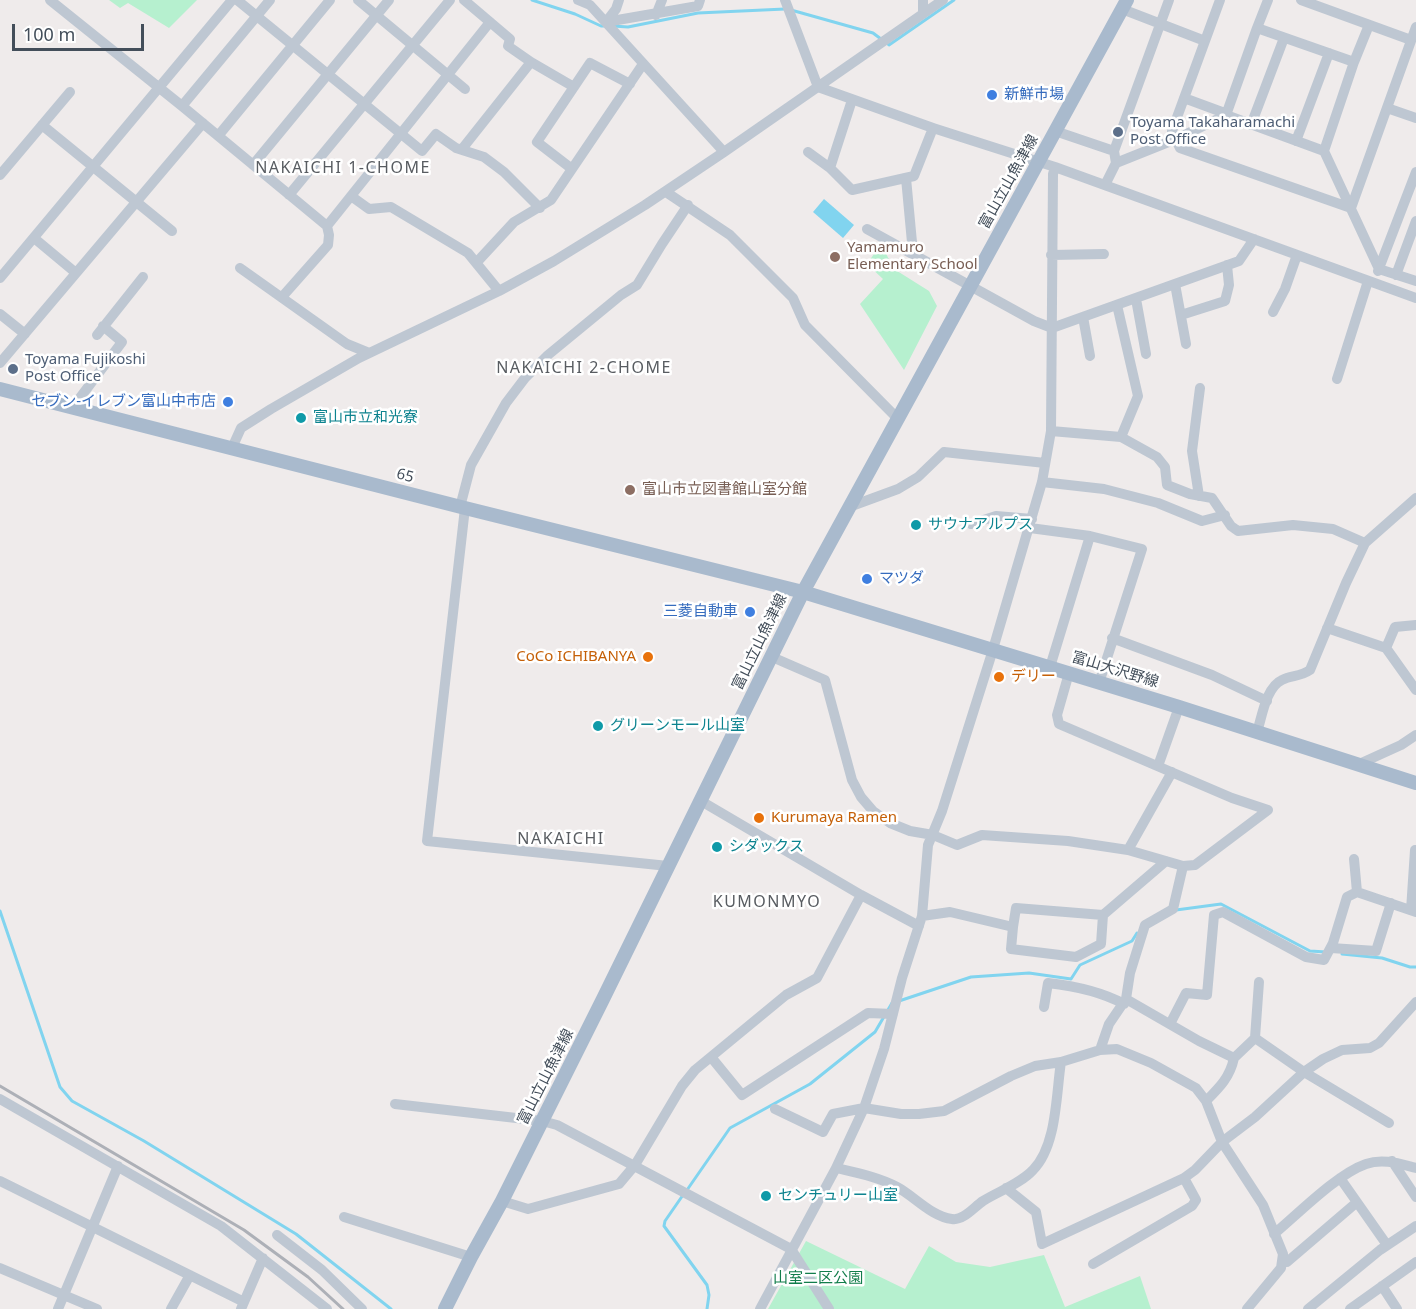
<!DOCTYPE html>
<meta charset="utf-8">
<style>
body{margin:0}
#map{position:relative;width:1416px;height:1309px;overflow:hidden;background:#efebeb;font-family:"Noto Sans",sans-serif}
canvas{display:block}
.scale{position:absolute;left:12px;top:24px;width:132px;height:27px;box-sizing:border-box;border:3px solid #434e5a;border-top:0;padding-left:8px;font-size:18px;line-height:21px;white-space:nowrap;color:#434e5a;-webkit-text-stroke:4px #fff;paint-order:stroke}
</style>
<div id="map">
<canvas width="1416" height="1309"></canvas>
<div class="scale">100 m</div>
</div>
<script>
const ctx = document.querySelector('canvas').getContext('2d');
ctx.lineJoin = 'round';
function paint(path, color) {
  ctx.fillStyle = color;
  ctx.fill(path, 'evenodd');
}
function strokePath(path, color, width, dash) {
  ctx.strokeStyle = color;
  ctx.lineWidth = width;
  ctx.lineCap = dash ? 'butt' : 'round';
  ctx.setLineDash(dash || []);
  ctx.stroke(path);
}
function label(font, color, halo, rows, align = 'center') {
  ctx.font = font + ' "Noto Sans","Noto Sans JP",sans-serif';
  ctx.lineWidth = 5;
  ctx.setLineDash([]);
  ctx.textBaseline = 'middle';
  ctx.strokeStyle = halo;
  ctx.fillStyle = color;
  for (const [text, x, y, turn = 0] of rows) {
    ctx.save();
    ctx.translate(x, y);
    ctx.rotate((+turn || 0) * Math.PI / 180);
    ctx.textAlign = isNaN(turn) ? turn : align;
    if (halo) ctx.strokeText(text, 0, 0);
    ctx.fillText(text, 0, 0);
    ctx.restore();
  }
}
const green = new Path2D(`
 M109,0H197L169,28L128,3L120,8Z
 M881,244L894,269L929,291L937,306L904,370L860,304L883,279L867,264Z
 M806,1241L905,1289L929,1246L956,1262L990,1267L1044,1255L1065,1307L1140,1276L1151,1309H768Z`);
const water = new Path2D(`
 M824,199L854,225L843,238L813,212Z`);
const stream = new Path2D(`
 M532,0L575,14L601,26H606
 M791,10L873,33L881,39
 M613,26L628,27L698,13L785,9
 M887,43L889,45L954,0
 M1176,910L1221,904L1310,951L1326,952
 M0,911L60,1087L72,1101L144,1141L296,1234L391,1309
 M1342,954L1382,958L1410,967H1416
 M899,1001L971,977L1029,973L1071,979L1080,965L1132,941L1137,933
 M687,1190L730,1128L810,1084L875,1032L892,1003
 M683,1195L665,1221L664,1226L707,1285L709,1295L707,1309`);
const minor = new Path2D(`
 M50,0L182,106L327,226L329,235L328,245L282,297
 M237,0L422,151L436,134L456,148L484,157L504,172L540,208
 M358,0L465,89
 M464,0L510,39L508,46L531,62
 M578,0L590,5L724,152
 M785,0L818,87L933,128L1055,167L1416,298
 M923,0V14
 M1220,0L1172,131L1180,148L1351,208
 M1301,0L1411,40
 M1122,9L1205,41
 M656,15L662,0
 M606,22L698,6L700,0
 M606,22L616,9L619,0
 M1257,28L1268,0
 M1354,62L1369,25
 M182,106L270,0
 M1387,108L1416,118
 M42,125L172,231
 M1251,125L1284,38
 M1055,131L1114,151
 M218,136L330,0
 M1296,141L1329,53
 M462,149L531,62L574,87
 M1324,151L1379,269L1416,281
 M808,152L830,168L852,190L914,176L933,128
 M1116,163L1114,151L1169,0
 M253,165L389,0
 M830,168L852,100
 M572,169L537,142L590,63L630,84
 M0,175L70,92
 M906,178L913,253
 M1105,185L1116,163L1176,139L1226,115L1257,28L1354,62L1324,151L1226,115L1222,112L1184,98
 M666,192L730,235L793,298L805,325L898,419
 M289,195L450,0
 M351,196L369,209L391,207L468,253L499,291
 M1351,208L1416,27
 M327,226L490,22
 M867,229L1034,321L1052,328L1239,261L1254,239
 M34,238L76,273
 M1051,255L1104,254
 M477,262L514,222L551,200L643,64
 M240,268L347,344L369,353
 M1378,271L1416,172
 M1396,275L1416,221
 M0,278L232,0
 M1175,284L1186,344
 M1136,299L1146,354
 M1117,305L1138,396L1121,437
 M1273,312L1285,289L1297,255
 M0,314L25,334
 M1181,315L1225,301L1229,285L1227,265
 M1083,317L1090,356
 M97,335L143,277
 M0,363L203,123
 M1337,379L1368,281
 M73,407L122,342L103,326
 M1051,431L1121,437L1157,457L1165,467L1167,485L1190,494L1212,498L1231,526L1238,531L1293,525L1333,529L1365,543
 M232,448L241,428L271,409L359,358L499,291L554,261L645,205L724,152L943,0
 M1042,482L1104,489L1158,503L1202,521L1225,515
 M1199,496L1192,451L1200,388
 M460,507L471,465L506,403L525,378L548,355L621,295L637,285L662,244L688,205
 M849,507L898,489L918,477L944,452L1045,463
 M465,508L427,841L668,866
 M971,524L996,516L1032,519
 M1030,528L1090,536L1142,549L1099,683
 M1327,628L1386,648L1416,690
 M1112,638L1212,675L1267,701
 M1386,648L1395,627L1416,625
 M772,657L825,680L852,780L861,797L873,811L890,823L910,831L933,835L957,845L982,835L1068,841L1128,850L1183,866L1195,865L1268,810
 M1050,667L1090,536
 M1069,673L1057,715L1059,724L1232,798L1268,810
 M1257,732C1262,717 1266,687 1282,680C1291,675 1300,677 1310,670L1346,583L1365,543L1416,498
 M1357,765L1401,745L1416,735
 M1158,766L1179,707
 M701,801L861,895L919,926
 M1128,850L1172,772
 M1354,859L1357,892
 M1411,910L1415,850
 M922,916L950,912L1013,927L1011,949L1076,957L1101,944L1103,915L1166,861
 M1013,927L1016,908L1103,915
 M1331,948L1376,951L1391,903
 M1126,999L1199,1041L1234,1058C1230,1077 1220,1087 1206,1101
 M1044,1007L1048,983C1075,986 1100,991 1124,1004
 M1170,1024L1186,993L1207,995L1214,915L1223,912L1306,957L1324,960L1333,943L1347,897L1357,892L1416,912
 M1255,1038L1259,982
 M1100,1050L1109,1024L1126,999L1130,973L1145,925L1173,909L1183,866
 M711,1057L742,1095L868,1013L893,1014
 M1234,1058L1255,1038L1304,1072L1389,1123
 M0,1099L221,1226L327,1309
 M395,1104L542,1121L557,1125L791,1249L829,1309
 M775,1109L823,1132L833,1114L864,1108L901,1114H919L944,1111L1011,1076L1035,1066L1061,1062L1100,1050L1117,1049L1151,1063L1196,1088L1206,1101L1222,1142L1263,1205L1283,1254L1281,1268L1247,1309
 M1392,1161L1416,1197
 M836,1168C857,1173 878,1177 897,1187C914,1196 932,1217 952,1219C963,1221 974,1207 983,1201C999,1191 1020,1184 1033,1170C1057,1146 1056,1094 1061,1062
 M1340,1178L1387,1245
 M0,1181L244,1302
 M1006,1188L1036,1212L1042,1244L1184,1178
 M502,1201L528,1209L619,1184L635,1165L682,1086L695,1070L786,995L817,978L861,895
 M344,1217L471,1257
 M1274,1234C1298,1214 1337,1174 1366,1164C1383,1158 1400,1164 1416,1168
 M277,1235L322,1270L362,1309
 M1282,1262H1287L1356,1203
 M1093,1264L1192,1206L1196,1200L1184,1178L1195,1170L1222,1142L1255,1117L1304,1072L1323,1059L1342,1050L1370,1048L1379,1043L1416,1002
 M0,1268L97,1309
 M1382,1286L1397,1309
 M58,1309L118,1166
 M171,1309L190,1275
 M241,1309L263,1258
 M760,1309L836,1168L864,1108L884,1049L902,978L922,916L928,845L942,811L991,656L1042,482L1051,431L1053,174L1055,167
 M1308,1309L1380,1250L1416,1226
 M1350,1309L1416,1262`);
const major = new Path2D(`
 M0,389L465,508L803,592L1179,707L1416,783
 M445,1309L471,1257L502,1201L603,999L803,592L1127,0`);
const rail = new Path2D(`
 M0,1086L244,1230L308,1277L343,1309`);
const markers = [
 [992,95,6,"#3f7fe0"],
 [1118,132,6,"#5c6f8a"],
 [835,257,6,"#8d6e63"],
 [13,369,6,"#5c6f8a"],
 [228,402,6,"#3f7fe0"],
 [301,418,6,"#0f9aa8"],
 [630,490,6,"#8d6e63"],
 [916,525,6,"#0f9aa8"],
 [867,579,6,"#3f7fe0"],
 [750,612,6,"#3f7fe0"],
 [648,657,6,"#e8710a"],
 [999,677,6,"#e8710a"],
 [598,726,6,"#0f9aa8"],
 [759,818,6,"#e8710a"],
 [717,847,6,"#0f9aa8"],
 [766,1196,6,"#0f9aa8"]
];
const shopNames = [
 ["新鮮市場",1004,95],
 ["セブン-イレブン富山中市店",216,402,"right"],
 ["マツダ",879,579],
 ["三菱自動車",738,612,"right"]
];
const serviceNames = [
 ["Toyama Takaharamachi",1130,123],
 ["Post Office",1130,140],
 ["Toyama Fujikoshi",25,360],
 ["Post Office",25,377]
];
const streetNames = [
 ["富山立山魚津線",1009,182,-61],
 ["65",405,476,14],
 ["富山立山魚津線",760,642,-64],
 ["富山大沢野線",1115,670,17],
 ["富山立山魚津線",546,1077,-63]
];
const educationNames = [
 ["Yamamuro",847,248],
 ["Elementary School",847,265],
 ["富山市立図書館山室分館",642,490]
];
const cultureNames = [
 ["富山市立和光寮",313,418],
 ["サウナアルプス",928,525],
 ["グリーンモール山室",610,726],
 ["シダックス",729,847],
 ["センチュリー山室",778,1196]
];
const foodNames = [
 ["CoCo ICHIBANYA",636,657,"right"],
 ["デリー",1011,677],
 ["Kurumaya Ramen",771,818]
];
const parkNames = [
 ["山室二区公園",818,1279]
];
const neighbourhoodNames = [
 ["NAKAICHI 1-CHOME",343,168],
 ["NAKAICHI 2-CHOME",584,368],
 ["NAKAICHI",561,839],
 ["KUMONMYO",767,902]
];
paint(green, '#b6f0cf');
paint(water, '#81d4ef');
strokePath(stream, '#81d4ef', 3);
strokePath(minor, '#bec7d2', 10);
strokePath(major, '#a9bacd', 14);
strokePath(rail, '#adb0b7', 3);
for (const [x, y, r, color] of markers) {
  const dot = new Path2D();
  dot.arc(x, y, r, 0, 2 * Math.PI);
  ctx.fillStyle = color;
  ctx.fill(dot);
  strokePath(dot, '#fff', 2);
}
label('15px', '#366cbe', '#fff', shopNames, 'left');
label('15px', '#4e5e75', '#fff', serviceNames, 'left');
label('15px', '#434e5a', '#fff', streetNames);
label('15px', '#785e54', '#fff', educationNames, 'left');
label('15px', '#0d838f', '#fff', cultureNames, 'left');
label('15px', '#c56008', '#fff', foodNames, 'left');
label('15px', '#127d4b', '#fff', parkNames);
ctx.letterSpacing = '1.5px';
label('16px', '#585c61', '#fff', neighbourhoodNames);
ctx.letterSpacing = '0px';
</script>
